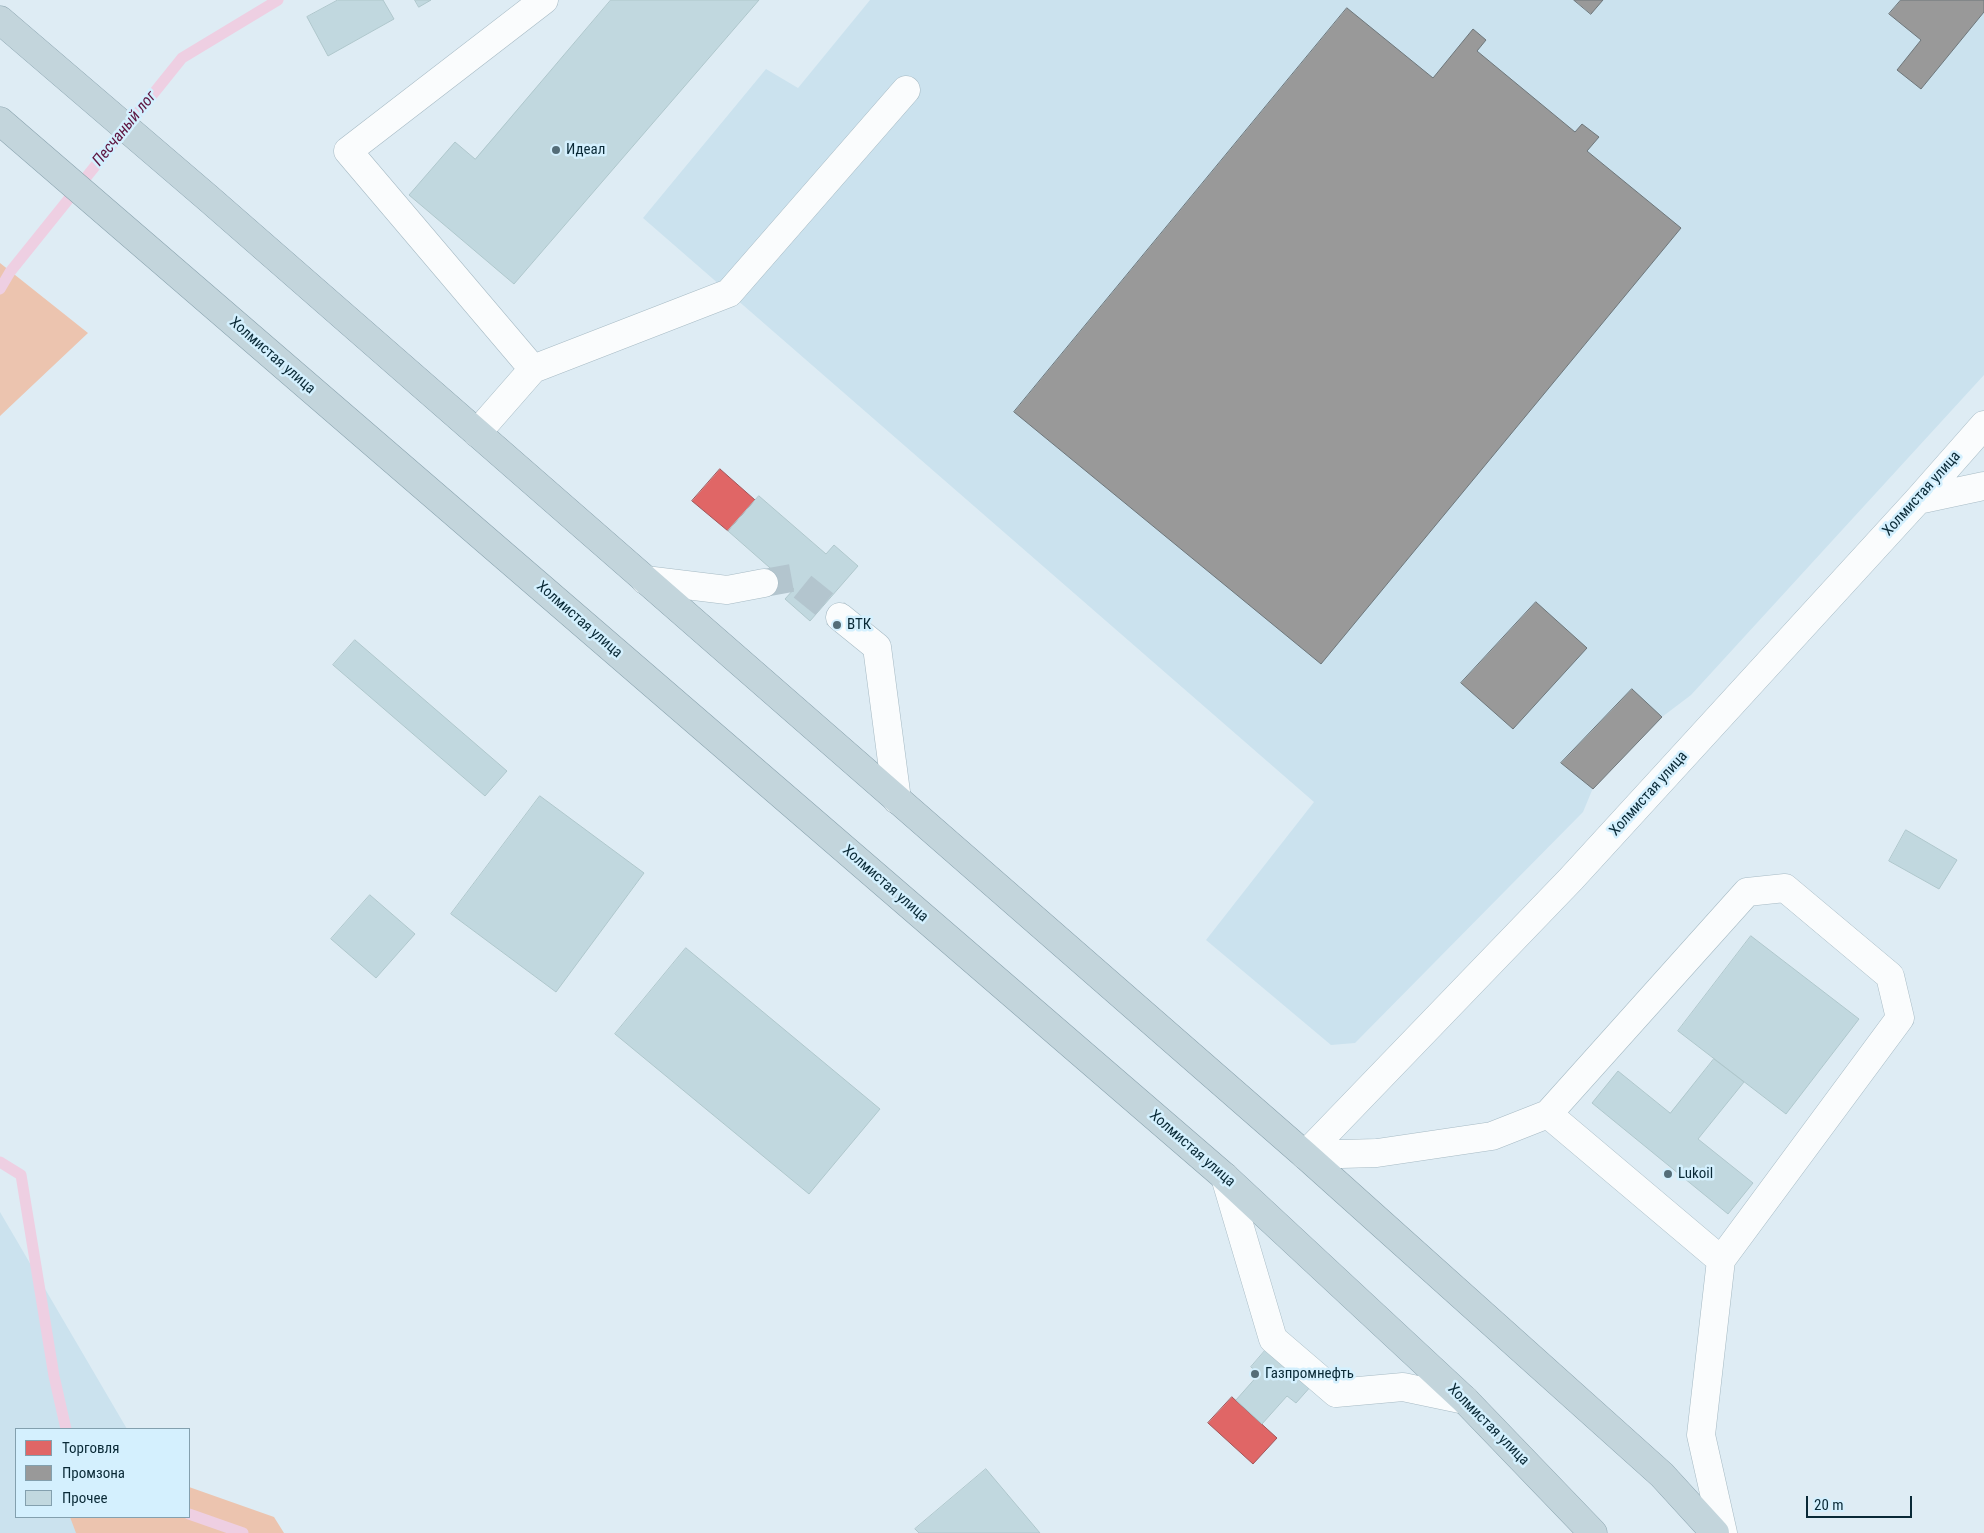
<!DOCTYPE html>
<meta charset="utf-8">
<style>
body{margin:0}
#map{position:relative;width:1984px;height:1533px;overflow:hidden;background:#deecf4;font-family:"Roboto Condensed",sans-serif}
canvas{display:block}
.legend{position:absolute;left:15px;top:1428px;width:175px;height:90px;box-sizing:border-box;background:#d4f0fe;border:1px solid #83a0ae;margin:0;padding:6px 9px;list-style:none;font-size:15px;color:#092936}
.legend li{display:flex;align-items:center;gap:10px;height:25px}
.legend b{width:25px;border:1px solid #83a0ae}
.scale{position:absolute;left:1806px;top:1496px;width:106px;height:22px;box-sizing:border-box;border:2px solid #092936;border-top:0;padding-left:6px;font-size:15px;line-height:18px;white-space:nowrap;color:#092936;-webkit-text-stroke:4px #d4f0fe;paint-order:stroke}
</style>
<div id="map">
<canvas width="1984" height="1533"></canvas>
<ul class="legend">
<li><b style="height:14px;background:#e06666"></b>Торговля</li>
<li><b style="height:14px;background:#999"></b>Промзона</li>
<li><b style="height:14px;background:#c1d8df"></b>Прочее</li>
</ul>
<div class="scale">20 m</div>
</div>
<script>
const ctx = document.querySelector('canvas').getContext('2d');
ctx.lineJoin = 'round';
function paint(path, color) {
  ctx.fillStyle = color;
  ctx.fill(path, 'evenodd');
}
function strokePath(path, color, width, dash) {
  ctx.strokeStyle = color;
  ctx.lineWidth = width;
  ctx.lineCap = dash ? 'butt' : 'round';
  ctx.setLineDash(dash || []);
  ctx.stroke(path);
}
function label(font, color, halo, rows, align = 'center') {
  ctx.font = font + ' "Roboto Condensed",sans-serif';
  ctx.lineWidth = 5;
  ctx.setLineDash([]);
  ctx.textBaseline = 'middle';
  ctx.strokeStyle = halo;
  ctx.fillStyle = color;
  for (const [text, x, y, turn = 0] of rows) {
    ctx.save();
    ctx.translate(x, y);
    ctx.rotate((+turn || 0) * Math.PI / 180);
    ctx.textAlign = isNaN(turn) ? turn : align;
    if (halo) ctx.strokeText(text, 0, 0);
    ctx.fillText(text, 0, 0);
    ctx.restore();
  }
}
const built = new Path2D(`
 M870,0H1984V375L1691,695L1662,717L1593,788L1583,812L1355,1043L1331,1045L1206,940L1314,802L643,218L766,69L798,88Z
 M0,1212L127,1429H16V1517H178L187,1533H0Z`);
const green = new Path2D(`
 M0,263L88,333L0,416Z
 M189,1487L274,1517L284,1533H76L70,1517H189Z`);
const shops = new Path2D(`
 M720,469L755,500L728,531L692,501Z
 M1232,1397L1277,1438L1253,1464L1208,1423Z`);
const industry = new Path2D(`
 M1574,0H1603L1591,14Z
 M1901,0H1984V12L1921,89L1897,70L1921,40L1889,14Z
 M1347,8L1433,78L1473,29L1486,40L1477,51L1575,132L1582,124L1599,137L1587,151L1681,228L1321,664L1014,412Z
 M1536,602L1587,648L1513,729L1461,683Z
 M1632,689L1662,717L1593,789L1561,763Z`);
const stream = new Path2D(`
 M0,289L10,272L182,58L278,0
 M0,1162L21,1175L54,1376L66,1429
 M189,1514L243,1533`);
const building = new Path2D(`
 M338,0H383L394,19L328,56L307,17Z
 M415,0H431L419,7Z
 M611,0H759L514,284L409,195L455,142L475,159Z
 M759,496L826,554L834,545L858,566L810,621L785,599L794,589L728,531Z
 M355,640L507,771L485,796L333,665Z
 M540,796L644,873L556,992L451,914Z
 M1906,830L1957,860L1939,889L1889,861Z
 M370,895L415,934L376,978L331,939Z
 M1751,936L1859,1019L1786,1114L1678,1031Z
 M686,948L880,1109L809,1194L615,1034Z
 M1714,1059L1744,1082L1698,1139L1753,1183L1728,1214L1592,1103L1618,1071L1670,1113Z
 M1276,1338L1320,1376L1296,1403L1287,1396L1262,1424L1236,1400L1259,1374L1251,1367Z
 M986,1469L1040,1533H919L915,1529Z`);
const minorTunnel = new Path2D(`
 M764,583L792,578L840,617`);
const minor = new Path2D(`
 M533,369L348,151L544,0
 M477,433L533,369L729,293L906,90
 M1918,500L1984,486
 M645,580L727,590L764,583
 M840,617L877,647L897,800
 M1548,1114L1747,892L1785,888L1890,976L1900,1018L1721,1260
 M1305,1155L1571,879L1918,500L1984,425
 M1305,1155L1377,1153L1492,1136L1548,1114L1721,1260L1701,1435L1723,1533
 M1225,1177L1273,1339L1336,1393L1403,1387L1465,1400`);
const highway = new Path2D(`
 M0,20L208,198L1305,1155L1662,1475L1715,1533
 M0,121L1225,1177L1465,1400L1593,1533`);
const markers = [
 [556,150,5,"#546d78"],
 [837,625,5,"#546d78"],
 [1668,1174,5,"#546d78"],
 [1255,1374,5,"#546d78"]
];
const poiNames = [
 ["Идеал",566,150],
 ["ВТК",847,625],
 ["Lukoil",1678,1174],
 ["Газпромнефть",1265,1374]
];
const streetNames = [
 ["Холмистая улица",272,356,41],
 ["Холмистая улица",1922,494,-48],
 ["Холмистая улица",579,620,41],
 ["Холмистая улица",1649,794,-48],
 ["Холмистая улица",885,884,41],
 ["Холмистая улица",1192,1149,41],
 ["Холмистая улица",1488,1425,45]
];
const waterNames = [
 ["Песчаный лог",125,129,-51]
];
paint(built, '#cbe2ee');
paint(green, '#ecc4af');
paint(shops, '#e06666');
strokePath(shops, '#a05458', 1);
paint(industry, '#999');
strokePath(industry, '#6e777b', 1);
strokePath(stream, '#eecfe2', 11);
paint(building, '#c1d8df');
strokePath(building, '#afc7cc', 1);
strokePath(minorTunnel, '#b3c5ce', 28, [28, 14]);
strokePath(minor, '#a6bac4', 29);
strokePath(highway, '#8aa3ae', 29);
strokePath(minor, '#fafcfd', 28);
strokePath(highway, '#c3d5dc', 28);
for (const [x, y, r, color] of markers) {
  const dot = new Path2D();
  dot.arc(x, y, r, 0, 2 * Math.PI);
  ctx.fillStyle = color;
  ctx.fill(dot);
  strokePath(dot, '#d4f0fe', 2);
}
label('15px', '#092936', '#d4f0fe', poiNames, 'left');
label('15px', '#092936', '#d4f0fe', streetNames);
label('italic 16px', '#5e1540', '#d4f0fe', waterNames);
</script>
